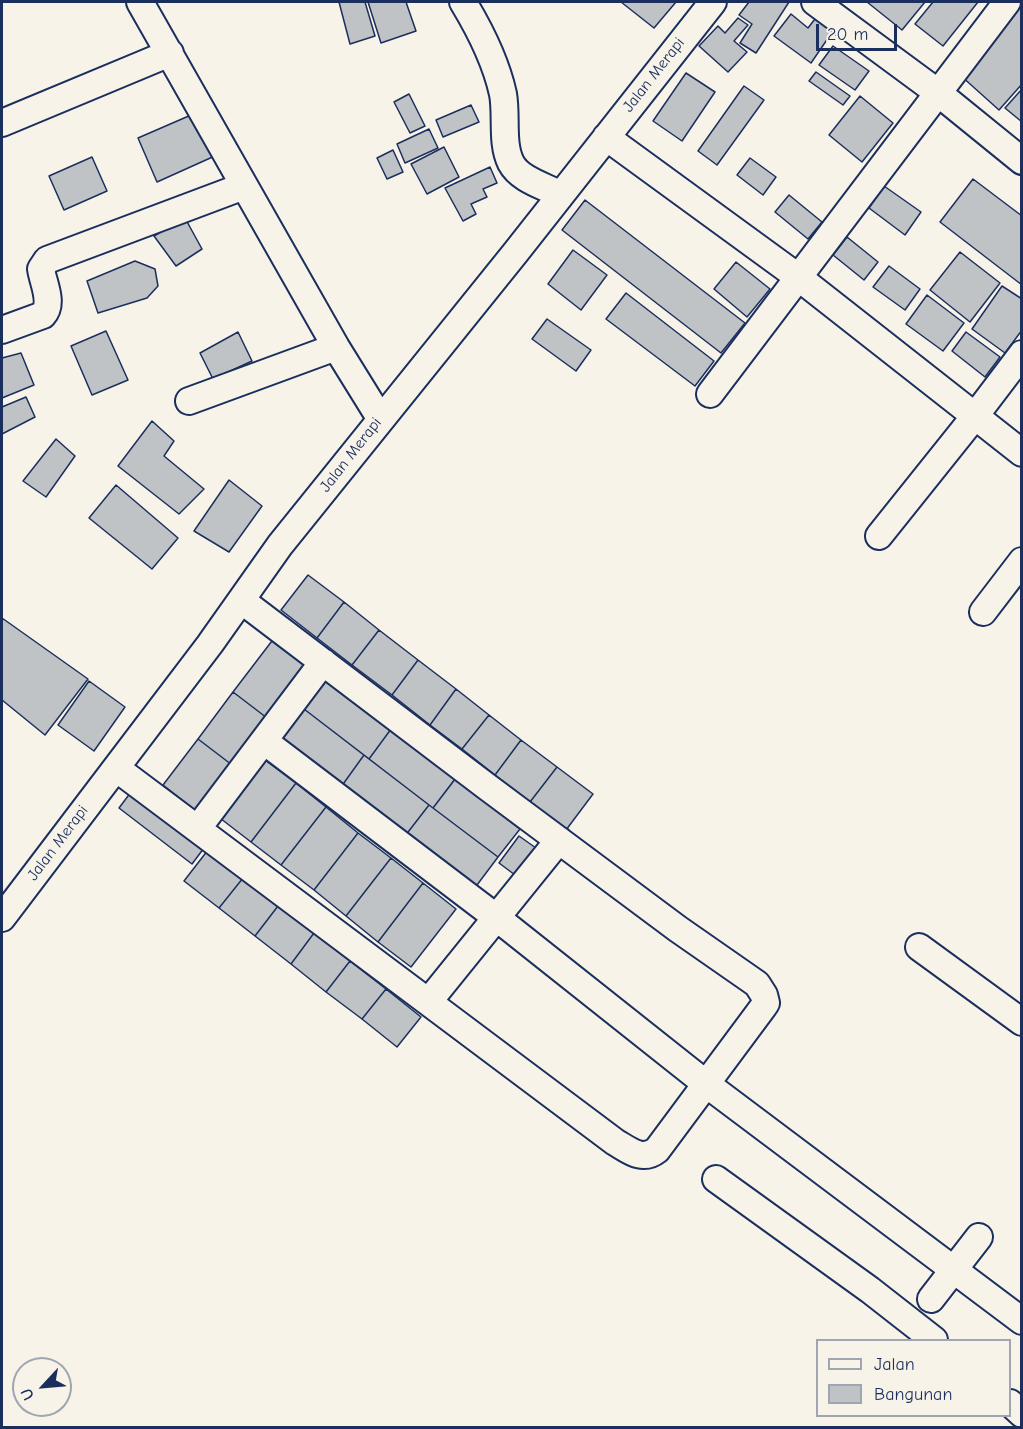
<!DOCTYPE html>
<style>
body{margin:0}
#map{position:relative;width:1023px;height:1429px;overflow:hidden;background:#f7f3e8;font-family:"Comic Neue",sans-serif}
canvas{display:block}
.frame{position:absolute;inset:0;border:3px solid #1b2f5e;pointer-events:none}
.legend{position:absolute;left:816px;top:1339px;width:195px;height:78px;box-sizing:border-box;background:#f7f3e8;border:2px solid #9fa5b1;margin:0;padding:8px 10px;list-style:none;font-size:18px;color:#1b2f5e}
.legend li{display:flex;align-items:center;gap:12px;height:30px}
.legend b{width:30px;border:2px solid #9fa5b1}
.north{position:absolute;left:12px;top:1357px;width:60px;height:60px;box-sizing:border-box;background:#f7f3e8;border:2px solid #9fa5b1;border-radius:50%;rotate:244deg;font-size:16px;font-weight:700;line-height:24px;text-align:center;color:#1b2f5e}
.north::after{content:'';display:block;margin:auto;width:21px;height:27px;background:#1b2f5e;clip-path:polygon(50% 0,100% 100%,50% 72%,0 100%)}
.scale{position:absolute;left:816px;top:24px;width:81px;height:27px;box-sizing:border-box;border:3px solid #1b2f5e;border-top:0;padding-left:8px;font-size:18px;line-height:21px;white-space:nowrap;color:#1b2f5e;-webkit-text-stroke:4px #f7f3e8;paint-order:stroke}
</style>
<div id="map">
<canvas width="1023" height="1429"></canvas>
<div class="frame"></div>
<ul class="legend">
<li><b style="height:8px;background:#f7f3e8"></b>Jalan</li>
<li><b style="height:16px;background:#c0c3c5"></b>Bangunan</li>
</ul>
<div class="north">U</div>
<div class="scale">20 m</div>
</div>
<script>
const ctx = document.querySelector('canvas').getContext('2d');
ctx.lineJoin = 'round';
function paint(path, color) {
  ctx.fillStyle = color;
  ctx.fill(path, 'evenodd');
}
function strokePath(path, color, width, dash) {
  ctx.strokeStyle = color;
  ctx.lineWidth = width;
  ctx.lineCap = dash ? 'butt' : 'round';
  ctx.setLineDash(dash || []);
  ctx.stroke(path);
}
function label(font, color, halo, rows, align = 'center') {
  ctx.font = font + ' "Comic Neue",sans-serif';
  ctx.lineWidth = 4.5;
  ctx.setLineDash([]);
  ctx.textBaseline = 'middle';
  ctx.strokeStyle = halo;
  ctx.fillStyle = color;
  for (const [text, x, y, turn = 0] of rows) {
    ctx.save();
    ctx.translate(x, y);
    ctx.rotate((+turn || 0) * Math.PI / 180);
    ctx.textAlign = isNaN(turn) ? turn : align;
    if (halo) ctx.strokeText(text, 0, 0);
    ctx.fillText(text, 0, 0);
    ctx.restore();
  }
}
const building = new Path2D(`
 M339,2H365L375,36L350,44Z
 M368,2H406L416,31L381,43Z
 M621,2H676L654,28Z
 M749,2H789L756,53L740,43L752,24L739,15Z
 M867,2H925L902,30Z
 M933,2H978L943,46L915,24Z
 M1022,5V84L999,110L960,75Z
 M791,14L808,28L818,15L835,28L811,63L774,36Z
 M738,18L748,25L734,41L747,52L728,72L699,46L718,26L725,33Z
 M833,46L869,71L855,90L819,65Z
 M816,72L850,96L843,105L809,81Z
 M686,73L715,92L682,141L653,121Z
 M744,86L764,100L717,165L698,151Z
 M1022,89V122L1005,108Z
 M409,94L425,126L410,133L394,102Z
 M860,96L893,123L862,162L829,135Z
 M471,105L479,122L443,137L436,120Z
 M191,115L200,135L207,132L217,155L157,182L138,138Z
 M429,129L438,148L405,163L397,144Z
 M444,147L459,177L427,194L411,164Z
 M393,150L403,172L387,179L377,158Z
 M92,157L107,191L64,210L49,176Z
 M750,158L776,177L763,195L737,175Z
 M490,167L497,183L483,189L487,197L471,204L476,214L463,221L445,188Z
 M973,179L1022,216V285L940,222Z
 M884,186L921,212L905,235L869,208Z
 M789,195L822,222L808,239L775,212Z
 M585,200L745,323L721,353L562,230Z
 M185,218L202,249L176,266L154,236Z
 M847,237L878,262L864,280L833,255Z
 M573,250L607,275L581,310L548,284Z
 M960,252L1000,283L970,322L930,290Z
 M135,261L155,269L158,286L147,298L98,313L87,281Z
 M736,262L770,289L747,317L714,289Z
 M889,266L920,289L905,310L873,287Z
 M1002,286L1022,299V330L1005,353L972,329Z
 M626,293L714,361L695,386L606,319Z
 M927,295L964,323L943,351L906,324Z
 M547,319L591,350L576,371L532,339Z
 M106,331L128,380L92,395L71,346Z
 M238,332L252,361L213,379L200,353Z
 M966,332L1000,357L985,377L952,351Z
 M21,353L34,385L2,398V358Z
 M26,397L35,417L2,434V407Z
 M152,421L174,441L164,456L204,489L179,514L118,466Z
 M56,439L75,456L46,497L23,481Z
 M229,480L262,506L229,552L194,531Z
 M116,485L178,538L152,569L89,518Z
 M308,575L344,602L317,638L281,610Z
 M344,602L379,630L352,665L317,638Z
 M2,618L88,679L45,735L2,700Z
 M379,630L418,660L392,695L352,665Z
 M278,633L316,662L271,721L233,692Z
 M418,660L456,689L430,725L392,695Z
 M329,675L394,725L369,759L304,709Z
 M89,681L125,707L94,751L58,725Z
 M456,689L489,715L462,749L430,725Z
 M233,692L271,721L236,768L198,739Z
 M304,709L364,755L341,787L280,740Z
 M489,715L521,740L495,775L462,749Z
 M394,725L459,774L433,808L369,759Z
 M198,739L236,768L201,815L163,785Z
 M521,740L557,767L530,802L495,775Z
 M364,755L429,805L405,836L341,787Z
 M261,757L296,783L251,842L216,815Z
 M557,767L593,794L566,830L530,802Z
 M455,779L520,829L498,857L433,808Z
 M296,783L326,807L281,865L251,842Z
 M134,788L207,844L192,864L119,808Z
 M429,805L498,857L474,889L405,836Z
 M326,807L358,833L314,890L281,865Z
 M358,833L391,858L346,916L314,890Z
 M519,836L543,853L523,881L499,863Z
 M208,850L243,878L219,908L184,881Z
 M391,858L423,883L378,942L346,916Z
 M243,878L278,906L255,936L219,908Z
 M423,883L456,909L411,967L378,942Z
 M278,906L314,933L291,964L255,936Z
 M314,933L350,961L326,992L291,964Z
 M350,961L386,989L362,1019L326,992Z
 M386,989L421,1017L397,1047L362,1019Z`);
const minor = new Path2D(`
 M140,2L336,347L380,418
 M463,2C480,30 496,62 503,94C507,116 501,143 511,163C520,180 545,186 561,195
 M815,2L937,92L1022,161
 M2,123L170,53
 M606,137L798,277L975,416L879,536
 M2,330L43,315C54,303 43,283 41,269L47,260L244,186
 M1022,354L975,416L1022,453
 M710,394L1007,2
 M189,401L336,347
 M983,612L1022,561
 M264,741L497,918L705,1083L1022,1321
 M116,768L615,1142C629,1150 642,1162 657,1150L764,1006L766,1003L764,995L757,984L678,929L486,786L241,600
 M198,828L323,662
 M2,918L210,644L280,545L516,252L713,2
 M919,947L1022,1022
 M429,1001L559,840
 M716,1179L870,1290L934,1340
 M931,1299L979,1237
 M1010,1403L1022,1414`);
const streetNames = [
 ["Jalan Merapi",654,75,-52],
 ["Jalan Merapi",351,455,-52],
 ["Jalan Merapi",58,843,-53]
];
paint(building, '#c0c3c5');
strokePath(building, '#1b2f5e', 1.5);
strokePath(minor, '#1b2f5e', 30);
strokePath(minor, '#f7f3e8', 26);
label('16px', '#1b2f5e', '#f7f3e8', streetNames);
</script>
